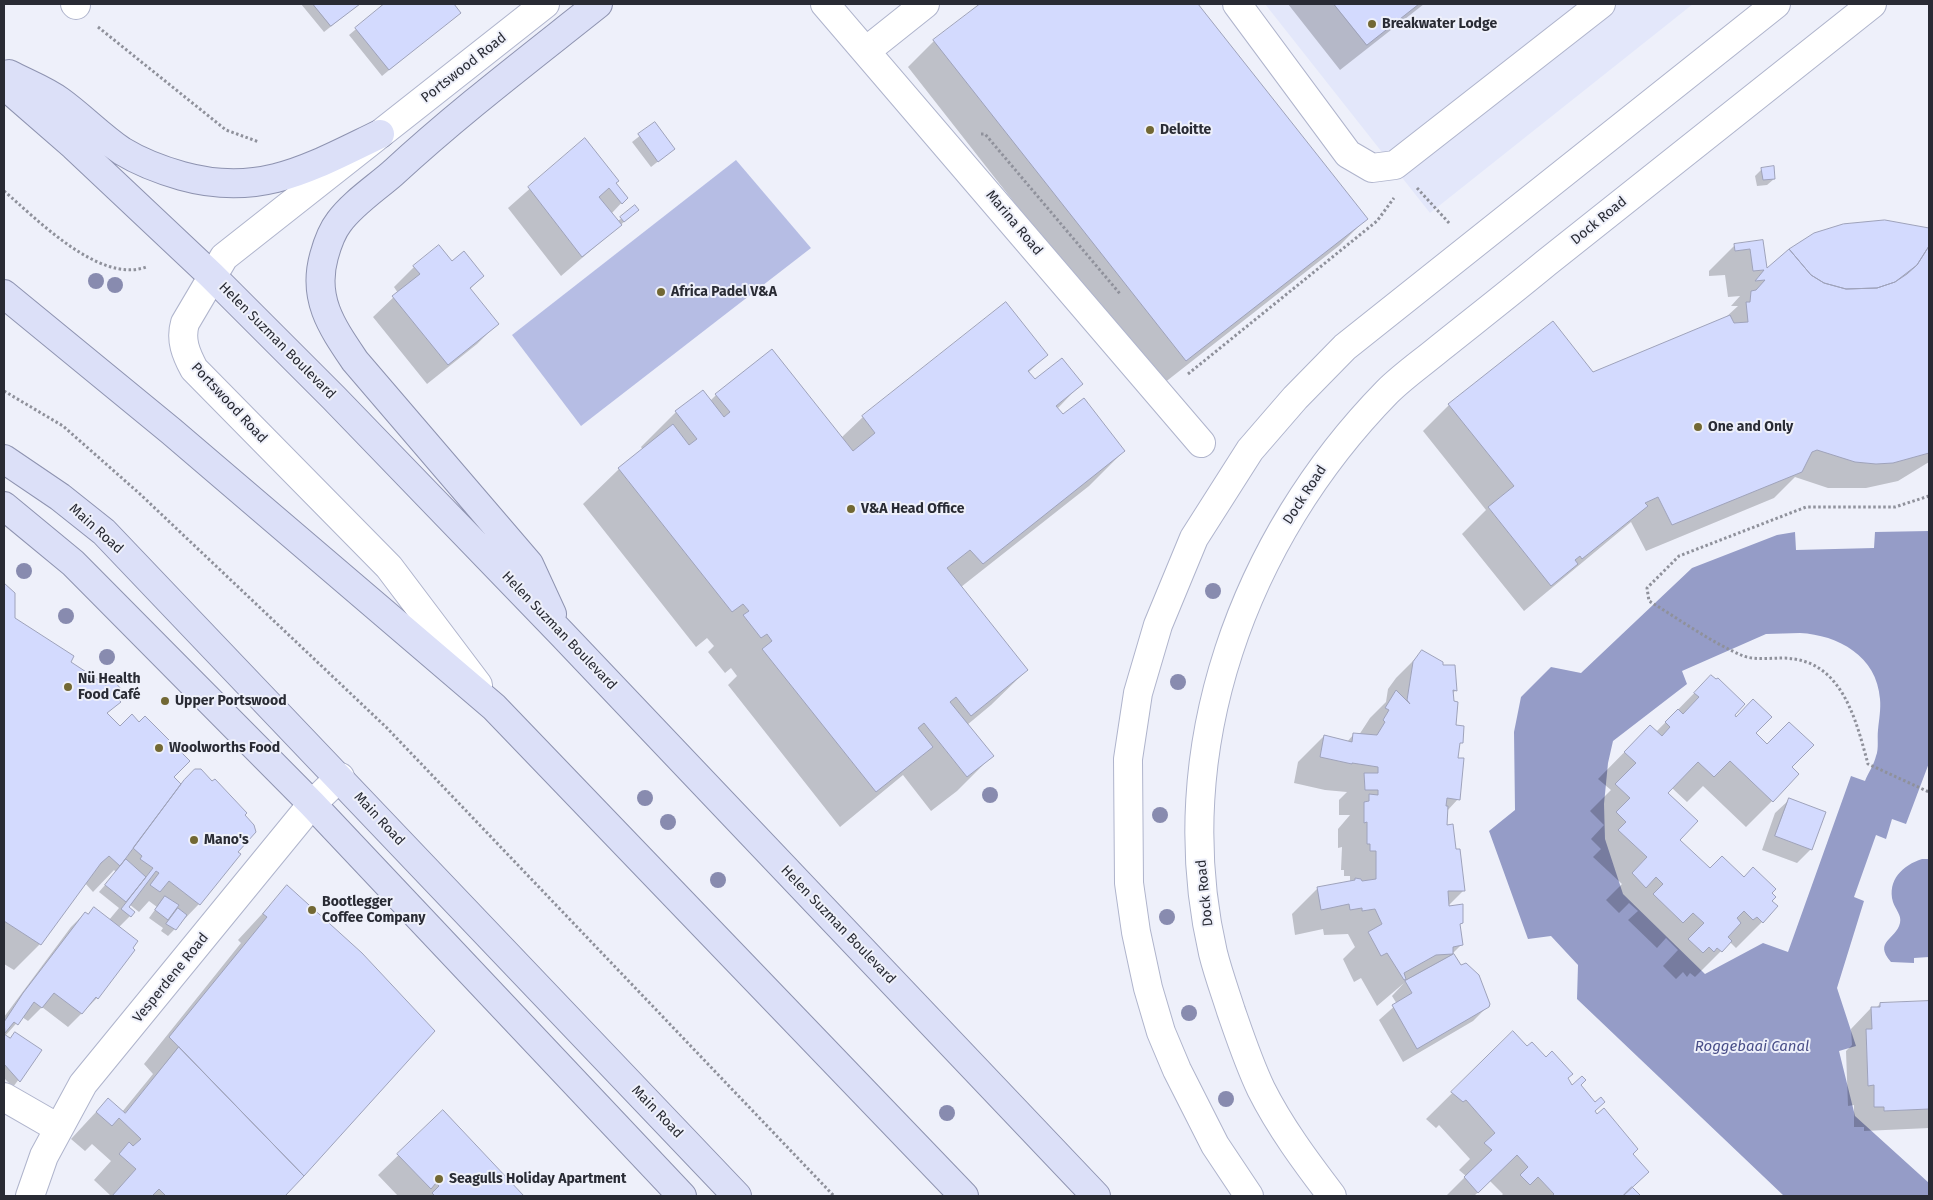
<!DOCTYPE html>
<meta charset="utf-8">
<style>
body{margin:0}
#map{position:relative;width:1933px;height:1200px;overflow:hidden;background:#eef0fa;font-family:"Fira Sans",sans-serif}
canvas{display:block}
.frame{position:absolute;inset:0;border:5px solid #292b34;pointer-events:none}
</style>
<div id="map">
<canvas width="1933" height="1200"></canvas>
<div class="frame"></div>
</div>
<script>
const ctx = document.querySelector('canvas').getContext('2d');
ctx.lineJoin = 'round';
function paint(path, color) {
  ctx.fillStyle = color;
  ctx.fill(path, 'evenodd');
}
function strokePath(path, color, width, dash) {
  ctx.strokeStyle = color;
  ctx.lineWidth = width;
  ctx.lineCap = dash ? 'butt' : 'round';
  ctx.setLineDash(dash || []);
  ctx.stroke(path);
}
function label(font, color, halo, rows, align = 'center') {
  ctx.font = font + ' "Fira Sans",sans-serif';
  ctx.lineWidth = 4;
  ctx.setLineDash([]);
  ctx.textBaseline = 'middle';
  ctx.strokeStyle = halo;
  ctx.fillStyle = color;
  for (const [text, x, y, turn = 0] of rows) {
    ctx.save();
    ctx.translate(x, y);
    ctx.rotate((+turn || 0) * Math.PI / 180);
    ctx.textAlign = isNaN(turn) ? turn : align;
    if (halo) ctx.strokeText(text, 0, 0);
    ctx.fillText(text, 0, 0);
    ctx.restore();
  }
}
const built = new Path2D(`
 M1265,4H1693L1430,213Z`);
const green = new Path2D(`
 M736,160L811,248L581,426L512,335Z`);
const water = new Path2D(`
 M1929,531V763L1906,824L1892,819L1886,839L1876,835L1854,897L1864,901L1837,988L1856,1046L1839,1051L1855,1116L1929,1183V1196H1784L1577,999L1578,965L1551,936L1528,939L1489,831L1515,810L1514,732L1521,697L1551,667L1581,673L1692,568L1777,535L1795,532L1796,550L1874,548L1875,532ZM1800,633C1838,635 1877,656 1880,699C1881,709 1879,720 1878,730C1877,738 1879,749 1876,756C1874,765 1868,773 1865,781L1851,776L1788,952L1763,943L1705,974L1623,894L1605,839L1604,804L1608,763L1613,741L1687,684L1682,671L1766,634Z
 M1922,859H1929V957L1914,958V963L1891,962C1873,941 1896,940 1900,923C1902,915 1895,909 1893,902C1887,880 1903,865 1922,859Z`);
const shadow = new Path2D(`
 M301,4H359L324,32Z
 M386,4H452L459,12L382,76L349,35Z
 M982,4H1197L1366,219L1340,245L1159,387L908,67L934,41Z
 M1288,4H1424L1340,70Z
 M655,124L666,155L651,167L632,142Z
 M585,140L626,198L611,214L617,221L638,210L561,276L508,208Z
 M1762,169L1774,179L1767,185L1757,186L1755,176Z
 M1885,221L1929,229V462L1898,481L1866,488H1828L1795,477L1774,498L1646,551L1631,522L1524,611L1462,534L1486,510L1423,431L1449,405L1593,374L1725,318L1738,306H1731L1740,296L1728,297L1725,275L1709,276V271L1735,245L1762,241L1766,270L1815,235L1864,222Z
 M452,263L483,276L470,289L497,324L477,344L427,384L373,317L398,293L394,287L414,267Z
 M1006,304L1046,355L1028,373L1035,381L1081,384L1057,409L1062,416L1124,451L1089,486L961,587L1027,670L991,705L967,725L992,756L957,791L931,811L903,775L840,827L728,685L737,676L731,668L725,673L708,652L714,646L707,638L696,647L583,504L619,469L643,450L641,447L676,412L710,401L716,395L841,438L863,417Z
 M4,585L8,587L13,619L119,702L106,714L180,785L195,770L243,815L236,852L199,904L168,936L161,931L163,928L149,918L157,907L149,901L139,912L129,904L127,907L130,916L119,927L97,998L68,1027L42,1007L28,1021L22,1017L5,1036L40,1051L13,1087L4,1078V1017L71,927L85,913L109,920L119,908L99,892L116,872L114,870L93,892L85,883L40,944L14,970L4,964Z
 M1422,652L1456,690L1452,694L1454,726L1461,742L1458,746L1456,759L1458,799L1447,811L1446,826L1455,850L1463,891L1447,907L1459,924L1461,945L1452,954L1488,1006L1473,1021L1403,1062L1379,1020L1397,1004L1392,996L1404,983L1377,1006L1361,978L1354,982L1343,959L1355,947L1348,934L1324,935L1323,929L1295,935L1292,914L1318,888L1350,882V876H1344V870H1341L1342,847L1338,848V829L1350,815H1339V800L1347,792L1325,790L1294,783L1298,762L1324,736L1347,742L1354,734L1359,735L1370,718L1386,702L1388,689L1396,678Z
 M1711,676L1733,715L1790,768L1772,801L1746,827L1703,786L1687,802L1672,788L1667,793L1679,840L1710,869L1744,878L1770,893V901L1762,922L1736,948L1730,942L1695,977L1690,973L1687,977L1683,972L1676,979L1663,966L1678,950L1666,938L1657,948L1628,920L1638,911L1629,903L1619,913L1606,900L1622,884L1593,857L1601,849L1591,839L1604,825L1590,811L1611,790L1598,779L1650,726L1656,732Z
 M1789,800L1811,849L1797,863L1762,850L1775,813Z
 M287,887L433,1031L283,1196H111L94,1180L111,1161L92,1144L85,1151L71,1139L108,1099L122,1112L153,1074L144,1064L241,943L238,940Z
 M1929,1002V1128L1864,1131V1127H1854V1105L1848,1106L1846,1051L1852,1045L1851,1029L1871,1008H1876L1880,1004Z
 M1513,1033L1527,1047L1567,1078L1571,1087L1579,1085L1594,1112L1648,1172L1631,1188L1639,1196H1501L1503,1194L1490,1181L1474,1196H1446L1466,1176L1459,1170L1470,1159L1439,1125L1436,1128L1426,1119Z
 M443,1112L523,1196H398L378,1175Z`);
const building = new Path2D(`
 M313,4H360L331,26Z
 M384,4H454L461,13L389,70L355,28Z
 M980,4H1198L1368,219L1186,361L933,40Z
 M1334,4H1419L1367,45Z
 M655,122L675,149L658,162L638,134Z
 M585,138L619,181L616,183L628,198L622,204L609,188L599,197L622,225L582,257L528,187Z
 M1774,166L1775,179L1763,180L1761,168Z
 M635,205L639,210L624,222L620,217Z
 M1885,220L1929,228V246L1917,265L1907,274L1895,282L1877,288L1846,289L1824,283L1811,275L1789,249L1814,233L1843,224Z
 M1763,240L1767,268L1789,249L1811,275L1824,283L1846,289L1877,288L1895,282L1917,265L1929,246V453L1893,463L1876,464L1855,462L1817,450L1812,452L1802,472L1672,525L1658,497L1645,503L1648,506L1582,559L1580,556L1575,560L1578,564L1551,586L1488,507L1514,486L1448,404L1553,321L1593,372L1730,315L1734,323L1748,322L1746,302H1750L1751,291L1756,290L1765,280L1755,281L1764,270L1753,271L1750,249L1735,251L1734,244Z
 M439,245L452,261L464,251L484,276L470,288L499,324L448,365L392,296L420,274L413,266Z
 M1006,302L1048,355L1028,371L1035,379L1062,358L1083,384L1056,406L1063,414L1084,398L1125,451L983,564L970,550L947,568L1028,670L971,716L956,697L950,702L994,756L967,777L924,723L918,728L933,747L876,792L762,649L772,641L767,634L761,638L743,615L749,611L743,604L732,612L618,468L673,424L689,445L697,439L675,411L703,390L724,417L730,412L715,394L772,349L853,451L875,433L862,416Z
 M4,583L15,593V618L74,656L71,662L106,685L112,679L122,690L115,696L121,702L107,713L120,726L132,714L139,722L145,716L190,761L174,777L181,784L120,866L109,856L101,863L41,945L4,921Z
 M1422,650L1443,662V665H1455L1457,691L1453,690L1454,701L1458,702L1456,725L1464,726L1463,743H1460L1458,758H1464L1460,800L1447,798L1446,806H1448L1447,825L1453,824L1456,849H1460L1465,891H1448L1449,906L1463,904V923L1460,924L1463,945L1453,947V954L1436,955L1404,973L1406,979L1404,980L1387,953L1381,956L1368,932L1382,924L1375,909L1362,911V908L1350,910L1349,904L1321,910L1317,887L1355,880V878L1361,879L1362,881L1376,879V851H1370V844H1367V822L1364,823V802L1369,801V794L1378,795V790H1365L1364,773H1378V767L1352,763V764L1320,757L1324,735L1352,742L1353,733L1377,735L1385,722L1383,720L1389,710L1385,708L1396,690L1410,704L1407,700L1413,662Z
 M1711,675L1716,679L1718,678L1745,704L1735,715L1736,717L1753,699L1772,717L1756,733L1767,744L1789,722L1814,745L1792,767L1799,774L1773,802L1730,761L1714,777L1698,762L1668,793L1698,821L1680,840L1710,868L1722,856L1744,877L1753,867L1776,889L1772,893L1776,897L1772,901L1778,906L1763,923L1757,917L1753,920L1744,911L1737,918L1741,923L1728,937L1732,941L1722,952L1717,948L1714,952L1709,947L1703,953L1688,939L1704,923L1693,913L1683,923L1653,894L1663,884L1656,877L1646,888L1632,873L1647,857L1618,830L1626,822L1616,812L1630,798L1615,784L1636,763L1624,752L1650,725L1662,736L1670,727L1665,722L1678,709L1683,714L1699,697L1694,693Z
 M195,769H201L212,781L215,779L247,813L245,815L254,825L256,832L238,852L241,854L200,905L169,881L160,892L150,885L159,873L156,871L129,907L135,912L131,917L121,909L153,868L140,859L142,856L133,848L184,780Z
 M1789,798L1826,812L1812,850L1775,836Z
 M126,859L146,877L126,902L105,885Z
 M287,885L362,953L435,1031L304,1176L169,1037L267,917L263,914Z
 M165,896L179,905L168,920L155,910Z
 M94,907L138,941L133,948L135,950L98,999L96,997L82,1014L54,993L42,1008L34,1002L18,1025L14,1022L5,1033L4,1022L23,993L85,912L88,914Z
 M178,908L187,915L176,930L166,924Z
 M1454,954L1461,965L1466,963L1479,975L1490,1004L1489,1007L1417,1049L1392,1005L1412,993L1405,981Z
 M1929,1001V1109L1884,1111V1107H1874V1085L1868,1086L1866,1029H1872L1871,1007H1880V1003Z
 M1513,1031L1527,1046L1532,1042L1546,1057L1552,1051L1573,1074L1568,1078L1572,1085L1582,1076L1586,1080L1581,1085L1595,1102L1601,1097L1605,1102L1595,1111L1597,1114L1604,1108L1638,1149L1633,1154L1649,1172L1623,1196H1552L1554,1194L1538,1177L1530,1185L1520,1175L1528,1167L1517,1155L1478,1193L1464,1177L1492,1150L1484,1143L1495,1133L1466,1100L1463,1102L1451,1092Z
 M15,1032L42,1050L20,1082L4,1064V1034L10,1038Z
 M179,1047L304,1176L285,1196H166L159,1189L152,1196H112L136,1169L119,1154L129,1142L133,1146L141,1139L119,1118L112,1126L96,1112L108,1098L125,1113Z
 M443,1110L524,1196H435L432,1193L439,1186L436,1183L431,1189L397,1154Z
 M1632,1187L1641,1196H1623Z`);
const path = new Path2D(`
 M98,27L226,130L259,142
 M981,134H985L1121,295
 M1417,188L1450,224
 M4,191C37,219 99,284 146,267
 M1188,374L1377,221L1394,198
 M4,391L63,426L140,494L387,728L834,1196
 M1929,496L1895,507H1806L1679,556L1647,588L1649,601C1679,619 1709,641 1741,655C1756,662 1778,656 1794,659C1844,666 1857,724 1868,764L1929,792`);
const minor = new Path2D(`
 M75,4L76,5
 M825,4L1201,443
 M1237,4L1348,154L1372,168L1395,165L1601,4
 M866,51L925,4
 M478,685L389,567L194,369C186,354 180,340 185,323L224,257L545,4
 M4,1097L58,1128
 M30,1196L44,1156L83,1084L312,804L340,777
 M1249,1196L1215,1145L1177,1070L1161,1032L1148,988L1136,932L1129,883L1128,759L1138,693L1158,625L1194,538L1250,450L1295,398L1345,347L1776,4
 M1332,1196C1306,1162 1280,1127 1261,1089C1249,1064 1240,1037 1231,1011C1225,992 1218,973 1213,953C1166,750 1244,538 1387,392C1403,376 1422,363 1440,348C1475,320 1511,292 1546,263C1655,177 1763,90 1872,4`);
const major = new Path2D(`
 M9,74C26,83 45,90 60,101C82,117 100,136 122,151C140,162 161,170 182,176C261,198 311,167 380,134
 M4,85L74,146L211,275L334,398L561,633L1096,1196
 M4,294L171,431L494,707L964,1196
 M4,459L60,497L104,532L737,1196
 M4,506L73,563L312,804L682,1196
 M552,614L529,564L355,361C332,327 312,299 324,256C327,245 332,231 339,222C353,203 376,188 393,173C458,113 529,59 598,4`);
const trees = [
 [96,281],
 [115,285],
 [24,571],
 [1213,591],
 [66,616],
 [107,657],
 [1178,682],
 [990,795],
 [645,798],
 [1160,815],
 [668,822],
 [718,880],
 [1167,917],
 [1189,1013],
 [1226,1099],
 [947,1113]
];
const markers = [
 [1372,24,5,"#726834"],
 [1150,130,5,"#726834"],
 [661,292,5,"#726834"],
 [1698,427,5,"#726834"],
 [851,509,5,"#726834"],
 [68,687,5,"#726834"],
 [165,701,5,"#726834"],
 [159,748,5,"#726834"],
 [194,840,5,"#726834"],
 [312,910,5,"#726834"],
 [439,1179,5,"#726834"]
];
const poiNames = [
 ["Breakwater Lodge",1382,24],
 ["Deloitte",1160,130],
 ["Africa Padel V&A",671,292],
 ["One and Only",1708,427],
 ["V&A Head Office",861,509],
 ["Nü Health",78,679],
 ["Food Café",78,695],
 ["Upper Portswood",175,701],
 ["Woolworths Food",169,748],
 ["Mano's",204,840],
 ["Bootlegger",322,902],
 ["Coffee Company",322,918],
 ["Seagulls Holiday Apartment",449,1179]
];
const streetNames = [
 ["Portswood Road",464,68,-38],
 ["Dock Road",1599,221,-39],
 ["Marina Road",1014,223,50],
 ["Helen Suzman Boulevard",277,341,45],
 ["Portswood Road",229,403,47],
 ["Dock Road",1305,495,-57],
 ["Main Road",96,529,42],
 ["Helen Suzman Boulevard",559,631,46],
 ["Main Road",379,819,47],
 ["Dock Road",1205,893,-96],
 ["Helen Suzman Boulevard",838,925,46],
 ["Vesperdene Road",171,978,-51],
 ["Main Road",657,1112,46]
];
const waterNames = [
 ["Roggebaai Canal",1752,1047]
];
paint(built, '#e3e7fa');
paint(green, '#b6bde4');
paint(water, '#959cc7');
paint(shadow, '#0003');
paint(building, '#d3dafe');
strokePath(building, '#9ea2ba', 1);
strokePath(minor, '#afb4cc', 30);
strokePath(major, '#8e93b0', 30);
strokePath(path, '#8f919b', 3, [2.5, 2.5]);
strokePath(minor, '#fff', 28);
strokePath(major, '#dce0f8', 28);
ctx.fillStyle = '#888baf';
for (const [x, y] of trees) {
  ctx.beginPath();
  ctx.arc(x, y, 8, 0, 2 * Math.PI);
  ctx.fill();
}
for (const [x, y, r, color] of markers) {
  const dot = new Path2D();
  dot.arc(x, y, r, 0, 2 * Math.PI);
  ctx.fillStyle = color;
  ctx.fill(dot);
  strokePath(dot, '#eef0fa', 2);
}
label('bold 14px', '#292b34', '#eef0fa', poiNames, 'left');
label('14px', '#292b34', '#eef0fa', streetNames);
label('italic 15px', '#494e88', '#eef0fa', waterNames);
</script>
